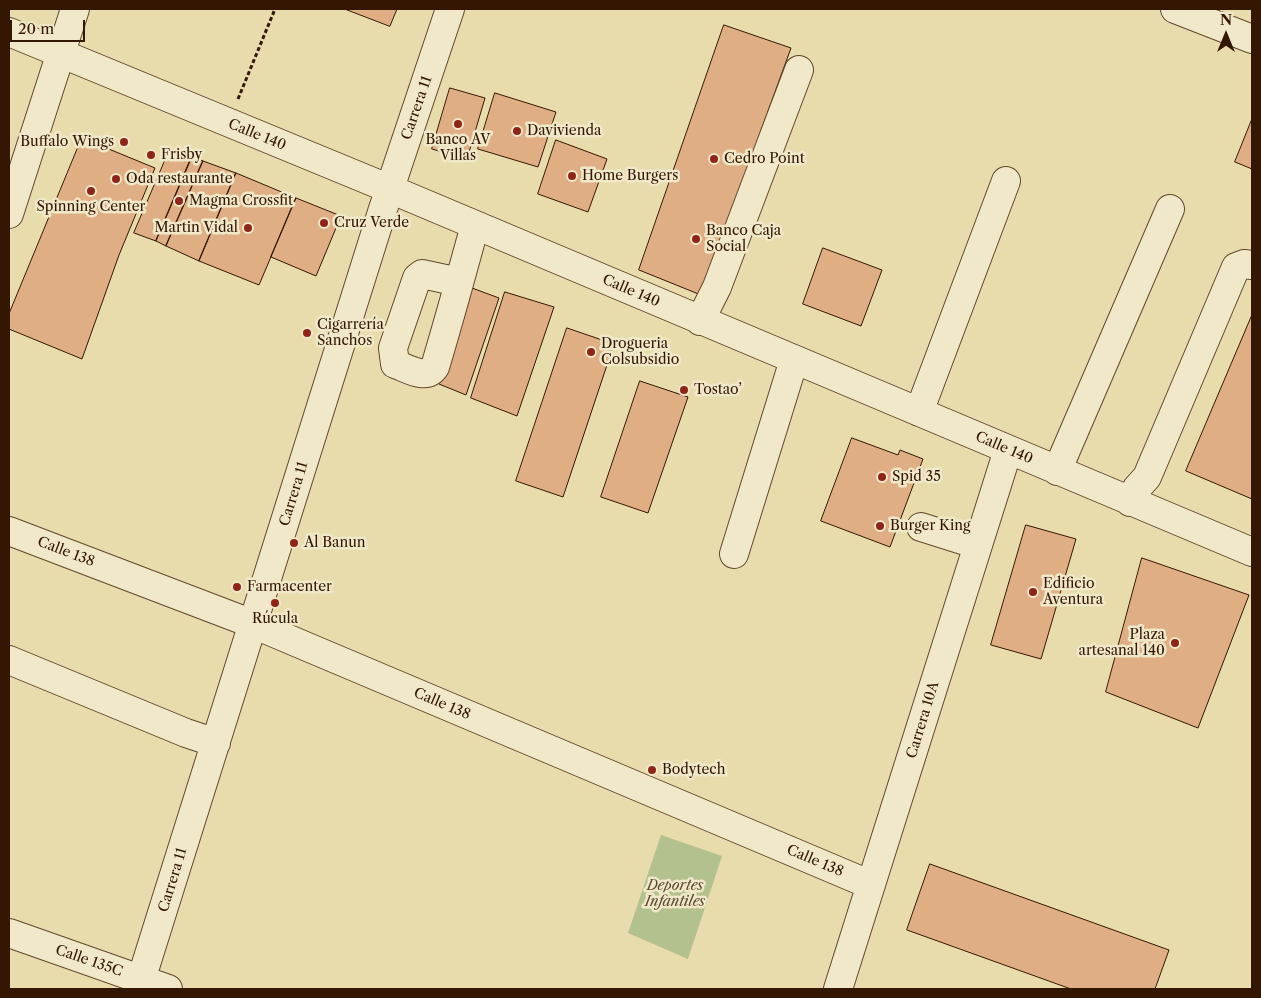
<!DOCTYPE html>
<meta charset="utf-8">
<style>
body{margin:0}
#map{position:relative;width:1261px;height:998px;overflow:hidden;background:#e8dbac;font-family:"Libre Caslon Text",serif}
canvas{display:block}
.frame{position:absolute;inset:0;border:10px solid #341702;pointer-events:none}
.north{position:absolute;left:1201px;top:10px;width:50px;height:50px;-webkit-text-stroke:4px #f0e8c9;paint-order:stroke;rotate:0deg;font-size:14px;font-weight:700;line-height:20px;text-align:center;color:#341702}
.north::after{content:'';display:block;margin:auto;width:18px;height:22px;background:#341702;clip-path:polygon(50% 0,100% 100%,50% 72%,0 100%)}
.scale{position:absolute;left:10px;top:20px;width:75px;height:22px;box-sizing:border-box;border:2px solid #341702;border-top:0;padding-left:6px;font-size:15px;line-height:18px;white-space:nowrap;color:#341702;-webkit-text-stroke:4px #f0e8c9;paint-order:stroke}
</style>
<div id="map">
<canvas width="1261" height="998"></canvas>
<div class="frame"></div>
<div class="north">N</div>
<div class="scale">20 m</div>
</div>
<script>
const ctx = document.querySelector('canvas').getContext('2d');
ctx.lineJoin = 'round';
function paint(path, color) {
  ctx.fillStyle = color;
  ctx.fill(path, 'evenodd');
}
function strokePath(path, color, width, dash) {
  ctx.strokeStyle = color;
  ctx.lineWidth = width;
  ctx.lineCap = dash ? 'butt' : 'round';
  ctx.setLineDash(dash || []);
  ctx.stroke(path);
}
function label(font, color, halo, rows, align = 'center') {
  ctx.font = font + ' "Libre Caslon Text",serif';
  ctx.lineWidth = 5;
  ctx.setLineDash([]);
  ctx.textBaseline = 'middle';
  ctx.strokeStyle = halo;
  ctx.fillStyle = color;
  for (const [text, x, y, turn = 0] of rows) {
    ctx.save();
    ctx.translate(x, y);
    ctx.rotate((+turn || 0) * Math.PI / 180);
    ctx.textAlign = isNaN(turn) ? turn : align;
    if (halo) ctx.strokeText(text, 0, 0);
    ctx.fillText(text, 0, 0);
    ctx.restore();
  }
}
const green = new Path2D(`
 M661,835L722,856L688,959L628,933Z`);
const building = new Path2D(`
 M345,9H397L390,26Z
 M724,25L791,48L701,295L639,270Z
 M450,88L485,98L467,159L432,149Z
 M495,93L556,112L538,167L478,149Z
 M1252,119V169L1235,162Z
 M82,138L155,168L119,255L82,359L9,329V314Z
 M556,140L607,159L588,212L538,194Z
 M170,149L191,159L156,241L134,233Z
 M192,156L203,161L166,246L156,241Z
 M203,161L236,173L199,261L166,246Z
 M236,173L296,198L259,285L199,261Z
 M296,198L341,216L316,276L271,257Z
 M823,248L882,270L861,326L803,304Z
 M472,288L499,298L466,395L439,384Z
 M505,292L554,307L517,416L471,398Z
 M1252,315V499L1186,471Z
 M567,328L614,344L563,497L516,481Z
 M640,381L688,397L648,513L601,497Z
 M852,438L898,455L900,450L923,459L890,547L821,521Z
 M1026,525L1076,539L1041,659L991,645Z
 M1142,558L1249,595L1198,728L1106,692Z
 M930,864L1169,950L1155,989H1071L907,930Z`);
const path = new Path2D(`
 M238,99L275,9`);
const minor = new Path2D(`
 M1175,9L1252,39
 M9,32L390,189L1252,552
 M9,214L75,9
 M459,282L422,274L417,278L393,348L395,364C407,368 426,381 435,367C449,320 462,273 475,225
 M700,321L717,287L799,70
 M919,412L1006,181
 M1057,471L1170,209
 M1130,502L1137,488L1147,477L1236,267L1244,264L1252,265
 M921,527L978,545
 M9,531L253,624L871,885
 M734,554L794,360
 M9,660L186,733L216,743
 M9,933L168,989
 M141,980L382,212L450,9
 M838,989L1008,450`);
const markers = [
 [458,124,5,"#8f2418"],
 [517,131,5,"#8f2418"],
 [124,142,5,"#8f2418"],
 [151,155,5,"#8f2418"],
 [714,159,5,"#8f2418"],
 [572,176,5,"#8f2418"],
 [116,179,5,"#8f2418"],
 [91,191,5,"#8f2418"],
 [179,201,5,"#8f2418"],
 [324,223,5,"#8f2418"],
 [248,228,5,"#8f2418"],
 [696,239,5,"#8f2418"],
 [307,333,5,"#8f2418"],
 [591,352,5,"#8f2418"],
 [684,390,5,"#8f2418"],
 [882,477,5,"#8f2418"],
 [880,526,5,"#8f2418"],
 [294,543,5,"#8f2418"],
 [237,587,5,"#8f2418"],
 [1033,592,5,"#8f2418"],
 [275,603,5,"#8f2418"],
 [1175,643,5,"#8f2418"],
 [652,770,5,"#8f2418"]
];
const streetNames = [
 ["Carrera 11",417,108,-71],
 ["Calle 140",257,135,22],
 ["Calle 140",631,291,23],
 ["Calle 140",1004,448,23],
 ["Carrera 11",294,494,-73],
 ["Calle 138",66,552,21],
 ["Calle 138",442,704,23],
 ["Carrera 10A",923,720,-73],
 ["Calle 138",815,861,23],
 ["Carrera 11",173,880,-73],
 ["Calle 135C",89,961,19]
];
const poiNames = [
 ["Davivienda",527,131],
 ["Banco AV",458,140,"center"],
 ["Villas",458,156,"center"],
 ["Buffalo Wings",114,142,"right"],
 ["Frisby",161,155],
 ["Cedro Point",724,159],
 ["Home Burgers",582,176],
 ["Oda restaurante",126,179],
 ["Magma Crossfit",189,201],
 ["Spinning Center",91,207,"center"],
 ["Cruz Verde",334,223],
 ["Martin Vidal",238,228,"right"],
 ["Banco Caja",706,231],
 ["Social",706,247],
 ["Cigarrería",317,325],
 ["Sanchos",317,341],
 ["Drogueria",601,344],
 ["Colsubsidio",601,360],
 ["Tostao’",694,390],
 ["Spid 35",892,477],
 ["Burger King",890,526],
 ["Al Banun",304,543],
 ["Edificio",1043,584],
 ["Aventura",1043,600],
 ["Farmacenter",247,587],
 ["Rúcula",275,619,"center"],
 ["Plaza",1165,635,"right"],
 ["artesanal 140",1165,651,"right"],
 ["Bodytech",662,770]
];
const parkNames = [
 ["Deportes",675,886],
 ["Infantiles",675,902]
];
paint(green, '#b2c18d');
paint(building, '#dfae84');
strokePath(building, '#341702', 1);
strokePath(minor, '#61482c', 30);
strokePath(path, '#341702', 3, [4, 2.5]);
strokePath(minor, '#f0e8c9', 28);
for (const [x, y, r, color] of markers) {
  const dot = new Path2D();
  dot.arc(x, y, r, 0, 2 * Math.PI);
  ctx.fillStyle = color;
  ctx.fill(dot);
  strokePath(dot, '#f0e8c9', 2);
}
label('14px', '#341702', '#f0e8c9', streetNames);
label('14px', '#341702', '#f0e8c9', poiNames, 'left');
label('italic 14px', '#5a4a2c', '#f0e8c9', parkNames);
</script>
